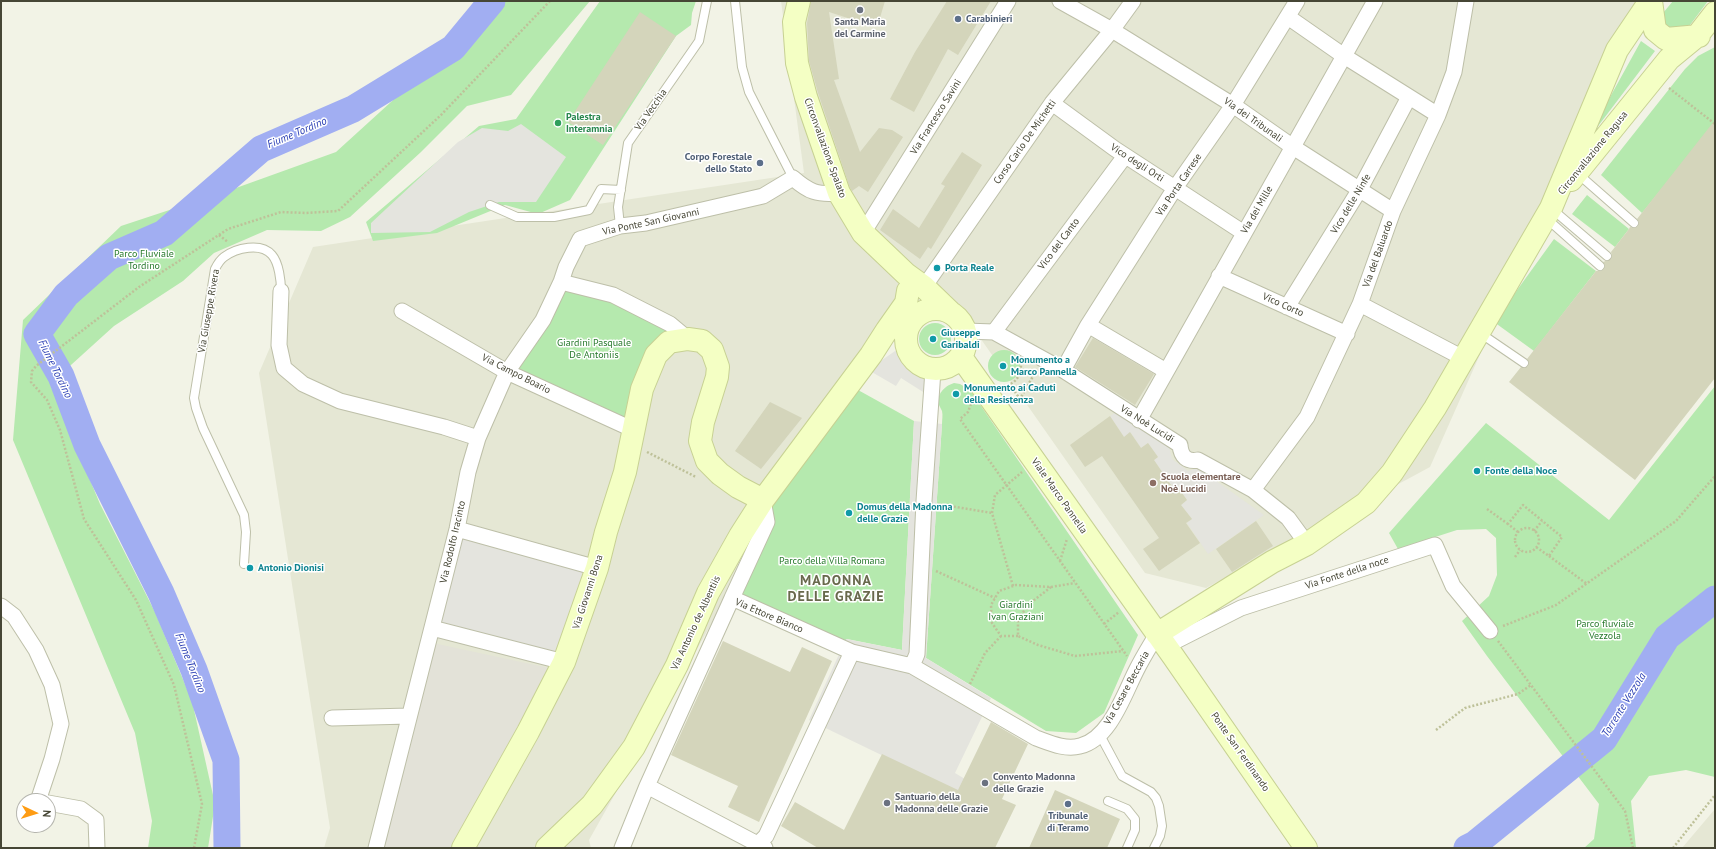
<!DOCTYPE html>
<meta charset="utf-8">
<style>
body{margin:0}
#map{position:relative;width:1716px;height:849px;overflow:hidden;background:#f2f3e6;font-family:"PT Sans",sans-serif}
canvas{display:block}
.frame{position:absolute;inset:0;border:2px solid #464635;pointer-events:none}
.north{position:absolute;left:16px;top:793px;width:40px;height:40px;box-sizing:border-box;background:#fff;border:1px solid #b5b5ae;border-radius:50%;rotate:94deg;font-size:11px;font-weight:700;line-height:16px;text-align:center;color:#464635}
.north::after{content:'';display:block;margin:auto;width:14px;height:18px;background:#fe9c13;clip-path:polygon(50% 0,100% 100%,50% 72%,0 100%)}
</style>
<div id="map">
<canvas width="1716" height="849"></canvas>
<div class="frame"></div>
<div class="north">N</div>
</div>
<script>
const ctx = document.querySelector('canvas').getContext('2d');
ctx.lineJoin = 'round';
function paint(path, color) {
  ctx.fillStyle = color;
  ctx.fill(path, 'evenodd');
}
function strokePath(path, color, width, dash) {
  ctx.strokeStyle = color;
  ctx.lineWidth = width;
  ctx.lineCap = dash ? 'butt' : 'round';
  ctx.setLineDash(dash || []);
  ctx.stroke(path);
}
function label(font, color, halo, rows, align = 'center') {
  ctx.font = font + ' "PT Sans",sans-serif';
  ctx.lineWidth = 3;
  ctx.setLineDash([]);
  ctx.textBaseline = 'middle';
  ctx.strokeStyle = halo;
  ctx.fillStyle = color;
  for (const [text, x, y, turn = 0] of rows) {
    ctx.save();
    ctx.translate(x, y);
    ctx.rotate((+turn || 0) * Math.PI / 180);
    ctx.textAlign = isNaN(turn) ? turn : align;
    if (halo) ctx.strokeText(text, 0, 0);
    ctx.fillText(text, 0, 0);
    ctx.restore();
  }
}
const residential = new Path2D(`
 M781,1H1637L1430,467L1206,588L1145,573L950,295L894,301L849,385L761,536L589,840L591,848H324L330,828L259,373L313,247L804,173Z
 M1715,809V848H1682Z`);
const industrial = new Path2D(`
 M433,643L549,668L511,746L450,848H382Z`);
const green = new Path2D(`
 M502,1H590L511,95L467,106L421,152L350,217L321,231L267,230L214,253L183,281L114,326L50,384L100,504L155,612L192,701L215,804L208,848H148L152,821L135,733L13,440L23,320L121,226L236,188L336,152Z
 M600,1H696L692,13L691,25L676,36L570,200L538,214L505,205L437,233L373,241L366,222L479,126L516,119Z
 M1673,1H1708L1687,29L1666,33L1663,13Z
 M1641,41L1655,51L1583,146Z
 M1715,47V124L1642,213L1601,175L1685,69L1698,56Z
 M1587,195L1629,229L1615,247L1572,214Z
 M1554,239L1596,271L1534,351L1494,322Z
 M561,282L670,324L649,370L634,430L507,372Z
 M919 339a16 16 0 1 1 32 0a16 16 0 1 1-32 0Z
 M988 366a16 16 0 1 1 32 0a16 16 0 1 1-32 0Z
 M954,383L960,384L970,390L1138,635L1104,713L1076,733L1046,731L926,658L942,424C942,420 943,415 942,411C941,409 940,407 939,405C936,395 944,386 954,383Z
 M849,385L914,421L902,650L847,639L842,648L732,598L766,513Z
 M1715,386V777L1686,770L1649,776L1631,801L1636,848H1584L1594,839L1599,804L1487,656L1462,621L1489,596L1497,575L1496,538L1486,529L1457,530L1398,549L1389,533L1486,423L1609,520Z`);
const parking = new Path2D(`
 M521,124L566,157L536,202H499L469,212L430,232L371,233V223L458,142L482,128L508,131Z
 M898,349L908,352L915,362L926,368L931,397L901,378L896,386L870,371L882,360Z
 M1115,413L1169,447L1172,459L1188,471L1198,468L1264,515L1208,554L1187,523L1192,519L1181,505L1187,500L1177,486L1173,488L1154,460L1158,457L1148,443L1141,448L1131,433L1124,437L1110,416Z
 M914,421L942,424L926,658L991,698L955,773L965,779L958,792L809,720L846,639L902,650Z
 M457,529L597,568L564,662L432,628Z`);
const river = new Path2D(`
 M227,848L226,760L194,670L161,593L87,445L61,376L37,334L66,295L109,257L164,233L261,149L353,109L453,48L492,1
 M1467,848L1475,844L1604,739L1667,637L1715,599`);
const building = new Path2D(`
 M811,1H885L879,21L861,16L860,22L829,12L839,79L834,80L860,152L879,128L892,130L903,137L868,192L859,186L852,191L850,188L818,93L809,61L807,23Z
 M947,1H991L958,55L948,49L914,112L890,99L915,52Z
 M640,12L676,36L603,145L568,122Z
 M1715,120V378L1635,480L1509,382L1521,367L1524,368L1528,366L1529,363L1527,359L1596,271H1601L1604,269L1605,265L1603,262L1611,259L1612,255L1611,252L1629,229L1630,227L1635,228L1638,226L1639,222L1637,219Z
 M962,152L982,165L931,249L928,247L920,259L880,230L893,209L919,228L945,186L941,184Z
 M1093,338L1154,374L1135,405L1075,367Z
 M770,402L802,418L761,469L735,451Z
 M1110,416L1124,437L1130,432L1141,448L1148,443L1158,457L1154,460L1173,488L1177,486L1187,500L1181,505L1192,519L1186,523L1200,543L1159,571L1143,549L1159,538L1102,456L1085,467L1070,445Z
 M1256,521L1273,546L1232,572L1216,549Z
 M723,641L790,672L802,647L832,661L759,822L728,807L738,786L671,755Z
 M991,722L1028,744L1002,799L1016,805L995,848H818L781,826L795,802L844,830L882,754L958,790Z
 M1055,790L1120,819L1107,848H1029Z`);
const path = new Path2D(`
 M1669,88L1715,124
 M219,235L228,242
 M1010,385L1020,399L1036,371
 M1003,386C1015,385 1021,376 1021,364
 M971,404L968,412L960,419L1127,656
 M647,452L696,477
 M938,504L992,513
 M1487,509L1508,524
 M1515 540a12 12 0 1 1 24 0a12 12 0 1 1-24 0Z
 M1534,531L1542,521
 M1518,532L1508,524L1523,505L1562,537L1549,556L1536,547
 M1549,556L1587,584
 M1515,557L1520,550
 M1060,561L1067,539
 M936,571L995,598
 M1013,586L992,513L995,495L1022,472
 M1051,587L1033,601L1018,618V636L1038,645L1075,656L1123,651
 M1104,624L1119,612
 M1503,626L1556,605L1676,521L1715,476
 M1018,636H1001L992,623L991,605L999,591L1016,585L1051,587L1075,583
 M1498,641L1625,811L1633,848
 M970,684L985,653L1001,636
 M1436,730L1465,708L1518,694L1531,685
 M194,848L202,804L174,685L136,600L84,519L60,430L47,400L31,382L32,371L36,366L139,287L228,229L281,212L306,213L338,211L441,115L550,1
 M1673,848L1715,795`);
const lane = new Path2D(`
 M735,1L742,67L749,92L793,178
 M1577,173L1634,223
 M490,205L517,217H554L589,210L601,189L621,190
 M1552,209L1607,256
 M1546,218L1600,266
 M620,226L618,207L628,143L699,41L707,1
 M1480,333L1524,363
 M244,564L246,532L244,515L203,428L196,408L194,398L215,269C217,265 220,260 224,257C236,248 261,242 272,255C279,263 281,281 281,291
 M1100,735L1122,776L1151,792L1156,798L1159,806L1162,826L1160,836L1154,848
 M1108,801L1127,809L1135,819V830L1127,848`);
const street = new Path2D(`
 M1060,1L1112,30L1233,105L1293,147L1393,211
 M1288,17L1344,56L1438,115
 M1052,103L1115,149L1244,233
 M863,233L1008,1
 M1219,276L1347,334
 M561,282L613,295L670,324L688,339
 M924,287L1052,103L1112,30L1133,1
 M281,291L279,345L284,368L303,384L340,401L444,427L478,438
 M1360,304L1463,358
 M1287,307L1360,189L1409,97
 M402,311L507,372L634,430
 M1088,325L1166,371
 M965,331L994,332L1063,370L1180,445C1181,457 1187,462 1198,460L1253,490L1288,518L1307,544
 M994,332L1125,156
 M1063,370L1088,325L1175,188L1233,105L1297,1
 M1139,420L1375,1
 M1253,490L1307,417L1360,304L1393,211L1438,115L1454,72L1466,1
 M457,529L597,568
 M732,598L767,522L763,500
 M1,606L14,616L36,650L52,685L61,724L52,759L38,801
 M432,628L564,662
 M1166,646L1241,608L1435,545L1453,586L1490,631
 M912,666L917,654L924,501L933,370
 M332,718L409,716
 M647,786L765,848
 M48,803L81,809L96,820L97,848
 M376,848L457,529L468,472L478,438L507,372L543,320L561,282L566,267L580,239L620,226L646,223L763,196L793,178C809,192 817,195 839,193
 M622,848L647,786L732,598L852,652L912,666L1036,738C1050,743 1065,750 1080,746C1110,739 1124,694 1137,669C1143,657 1150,646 1157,634
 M754,848L766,836L852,652`);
const secondary = new Path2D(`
 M799,1L794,22L797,63L806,97L839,193L863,233L906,274L924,287L950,312
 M1651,1L1655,30L1666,39L1699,36
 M1571,180L1669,59L1697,36L1715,13
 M906 339a30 30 0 1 1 60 0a30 30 0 1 1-60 0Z
 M887,330L906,303L908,291
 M961,357L1173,656L1306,848
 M1157,634L1272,562L1307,544L1366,503L1392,473L1435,408L1551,208L1617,50L1650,1
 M463,848L528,732L564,662L597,568L606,532L625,472L642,389L656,355L669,342L688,339L702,341L712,350L718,367L717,377L703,422L700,441L707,461L720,474L738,487L763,500
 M547,848L592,805L634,747L677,665L708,593L740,536L763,500L871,355L887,330L912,321`);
const markers = [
 [860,10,4,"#6b7280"],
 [958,19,4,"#5c6f8a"],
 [558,123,4,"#2e9e5b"],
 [760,163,4,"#5c6f8a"],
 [937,268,4,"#0f9aa8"],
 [933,339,4,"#0f9aa8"],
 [1003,366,4,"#0f9aa8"],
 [956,394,4,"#0f9aa8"],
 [1477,471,4,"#0f9aa8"],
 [1153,483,4,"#8d6e63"],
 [849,513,4,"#0f9aa8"],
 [250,568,4,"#0f9aa8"],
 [985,783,4,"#6b7280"],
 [887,803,4,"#6b7280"],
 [1068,804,4,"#5c6f8a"]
];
const serviceNames = [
 ["Carabinieri",966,19],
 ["Corpo Forestale",752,157,"right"],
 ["dello Stato",752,169,"right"],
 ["Tribunale",1068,816,"center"],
 ["di Teramo",1068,828,"center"]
];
const worshipNames = [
 ["Santa Maria",860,22,"center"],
 ["del Carmine",860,34,"center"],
 ["Convento Madonna",993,777],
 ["delle Grazie",993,789],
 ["Santuario della",895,797],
 ["Madonna delle Grazie",895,809]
];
const streetNames = [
 ["Via Vecchia",651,110,-55],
 ["Via Francesco Savini",936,117,-58],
 ["Via dei Tribunali",1253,120,35],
 ["Corso Carlo De Michetti",1025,142,-55],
 ["Circonvallazione Spalato",825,148,70],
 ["Circonvallazione Ragusa",1593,153,-51],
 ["Vico degli Orti",1137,163,33],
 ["Via Porta Carrese",1179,185,-56],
 ["Vico delle Ninfe",1351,204,-59],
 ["Via dei Mille",1257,210,-60],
 ["Via Ponte San Giovanni",651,222,-12],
 ["Vico del Canto",1059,244,-53],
 ["Via del Baluardo",1378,254,-70],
 ["Vico Corto",1283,305,24],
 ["Via Giuseppe Rivera",209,311,-80],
 ["Via Campo Boario",516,374,27],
 ["Via Noè Lucidi",1147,424,32],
 ["Viale Marco Pannella",1059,496,55],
 ["Via Rodolfo Iracinto",453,542,-77],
 ["Via Fonte della noce",1347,573,-18],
 ["Via Giovanni Bona",588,592,-72],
 ["Via Ettore Bianco",769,616,23],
 ["Via Antonio de Albentiis",696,623,-65],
 ["Via Cesare Beccaria",1127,688,-61],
 ["Ponte San Ferdinando",1240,752,55]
];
const leisureNames = [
 ["Palestra",566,117],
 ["Interamnia",566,129]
];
const parkNames = [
 ["Parco Fluviale",144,254],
 ["Tordino",144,266],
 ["Giardini Pasquale",594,343],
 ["De Antoniis",594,355],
 ["Parco della Villa Romana",832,561],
 ["Giardini",1016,605],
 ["Ivan Graziani",1016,617],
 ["Parco fluviale",1605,624],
 ["Vezzola",1605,636]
];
const cultureNames = [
 ["Porta Reale",945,268],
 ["Giuseppe",941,333],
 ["Garibaldi",941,345],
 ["Monumento a",1011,360],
 ["Marco Pannella",1011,372],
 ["Monumento ai Caduti",964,388],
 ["della Resistenza",964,400],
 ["Fonte della Noce",1485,471],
 ["Domus della Madonna",857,507],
 ["delle Grazie",857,519],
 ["Antonio Dionisi",258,568]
];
const educationNames = [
 ["Scuola elementare",1161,477],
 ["Noè Lucidi",1161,489]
];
const waterNames = [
 ["Fiume Tordino",297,133,-23],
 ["Fiume Tordino",55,369,64],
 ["Fiume Tordino",190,663,68],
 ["Torrente Vezzola",1624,705,-58]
];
const districtNames = [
 ["MADONNA",836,581],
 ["DELLE GRAZIE",836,597]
];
paint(residential, '#e5e7d4');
paint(industrial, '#e3e2d8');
paint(green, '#b5e9ae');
paint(parking, '#e4e4de');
strokePath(river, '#a1aef2', 27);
paint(building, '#d4d5bb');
strokePath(lane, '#bdbfa8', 10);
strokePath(street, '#bdbfa8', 17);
strokePath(secondary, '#c7d193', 24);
strokePath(path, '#bec199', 2.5, [2, 2]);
strokePath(lane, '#fff', 8);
strokePath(street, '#fff', 15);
strokePath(secondary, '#f4ffc4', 22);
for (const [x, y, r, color] of markers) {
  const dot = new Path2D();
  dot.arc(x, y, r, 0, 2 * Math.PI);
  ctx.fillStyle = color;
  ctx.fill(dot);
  strokePath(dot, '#fff', 1.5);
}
label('bold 10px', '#4e5e75', '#fff', serviceNames, 'left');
label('bold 10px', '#5b616d', '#fff', worshipNames, 'left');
label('10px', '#464635', '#fff', streetNames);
label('bold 10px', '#27864d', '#fff', leisureNames, 'left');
label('10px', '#27792c', '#fff', parkNames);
label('bold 10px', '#0d838f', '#fff', cultureNames, 'left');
label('bold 10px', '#785e54', '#fff', educationNames, 'left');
label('italic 11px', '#2c40b4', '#fff', waterNames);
ctx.letterSpacing = '1px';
label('bold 14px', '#68694c', '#fff', districtNames);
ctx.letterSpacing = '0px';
</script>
